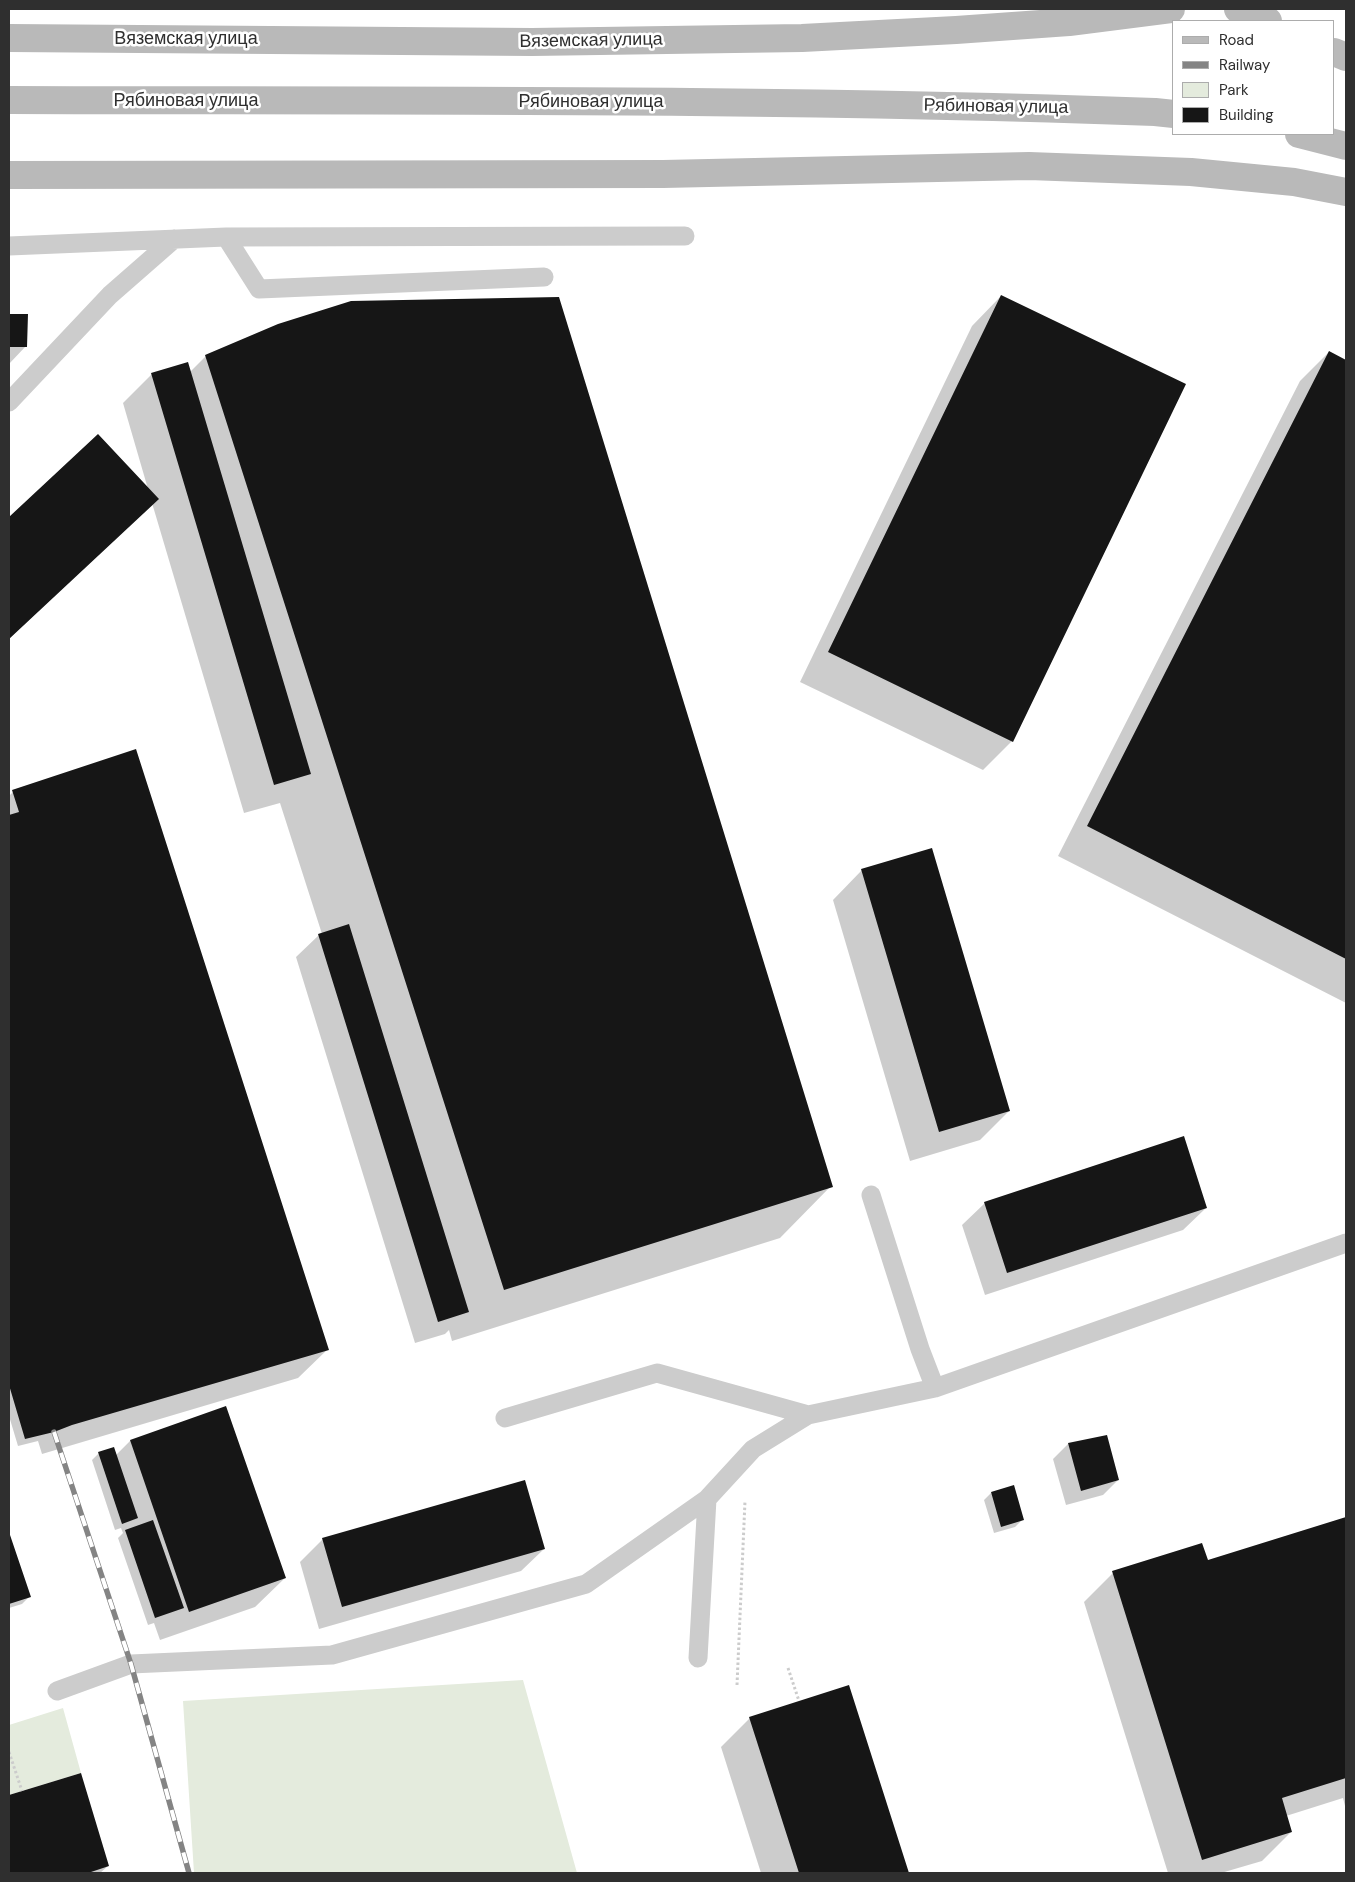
<!DOCTYPE html>
<meta charset="utf-8">
<style>
body{margin:0}
#map{position:relative;width:1355px;height:1882px;overflow:hidden;background:#fff;font-family:"DM Sans",sans-serif}
canvas{display:block}
.frame{position:absolute;inset:0;border:10px solid #2f2f2f;pointer-events:none}
.legend{position:absolute;left:1172px;top:20px;width:162px;height:115px;box-sizing:border-box;background:#fff;border:1px solid #acacac;margin:0;padding:6px 9px;list-style:none;font-size:15px;color:#2f2f2f}
.legend li{display:flex;align-items:center;gap:10px;height:25px}
.legend b{width:25px;border:1px solid #acacac}
</style>
<div id="map">
<canvas width="1355" height="1882"></canvas>
<div class="frame"></div>
<ul class="legend">
<li><b style="height:6px;background:#b9b9b9"></b>Road</li>
<li><b style="height:6px;background:#848484"></b>Railway</li>
<li><b style="height:14px;background:#e4ebdd"></b>Park</li>
<li><b style="height:14px;background:#161616"></b>Building</li>
</ul>
</div>
<script>
const ctx = document.querySelector('canvas').getContext('2d');
ctx.lineJoin = 'round';
function paint(path, color) {
  ctx.fillStyle = color;
  ctx.fill(path, 'evenodd');
}
function strokePath(path, color, width, dash) {
  ctx.strokeStyle = color;
  ctx.lineWidth = width;
  ctx.lineCap = dash ? 'butt' : 'round';
  ctx.setLineDash(dash || []);
  ctx.stroke(path);
}
function label(font, color, halo, rows, align = 'center') {
  ctx.font = font + ' "DM Sans",sans-serif';
  ctx.lineWidth = 5;
  ctx.setLineDash([]);
  ctx.textBaseline = 'middle';
  ctx.strokeStyle = halo;
  ctx.fillStyle = color;
  for (const [text, x, y, turn = 0] of rows) {
    ctx.save();
    ctx.translate(x, y);
    ctx.rotate((+turn || 0) * Math.PI / 180);
    ctx.textAlign = isNaN(turn) ? turn : align;
    if (halo) ctx.strokeText(text, 0, 0);
    ctx.fillText(text, 0, 0);
    ctx.restore();
  }
}
const green = new Path2D(`
 M523,1680L577,1873H194L183,1701Z
 M63,1708L81,1773L9,1795V1725Z`);
const shadow = new Path2D(`
 M1001,296L1012,741L983,770L800,682L972,326Z
 M9,315H26V346L9,364Z
 M1329,352L1346,361V1003L1058,856L1300,381Z
 M206,356L831,1186L780,1238L452,1341L449,1330L445,1334L415,1343L296,957L319,935L322,934L280,803L244,813L152,503L9,639V519L98,435L148,489L123,403L152,374L190,372Z
 M13,792L328,1349L298,1378L42,1454L38,1441L18,1446L9,1416V796Z
 M862,870L1009,1111L980,1140L910,1161L833,900Z
 M985,1203L1206,1208L1183,1230L985,1295L962,1225Z
 M225,1408L285,1578L255,1607L160,1640L154,1623L148,1625L118,1538L123,1533L121,1528L115,1530L92,1460L99,1453L116,1455L130,1441Z
 M1068,1444L1118,1480L1103,1495L1066,1505L1053,1459Z
 M991,1493L1022,1520L1015,1527L994,1533L984,1500Z
 M1346,1518V1810L1343,1798L1286,1816L1291,1832L1262,1861L1221,1873H1168L1084,1602L1113,1573L1207,1562Z
 M9,1535L30,1596L22,1604L9,1608Z
 M323,1539L544,1549L521,1571L319,1629L300,1562Z
 M848,1687L908,1873H761L721,1747L750,1718Z
 M80,1774L108,1866L100,1873H9V1796Z`);
const building = new Path2D(`
 M1001,295L1186,384L1013,742L828,652Z
 M559,297L833,1187L504,1290L205,355L278,324L351,301Z
 M9,314H28L27,347H9Z
 M1329,351L1346,360V959L1087,826Z
 M188,362L311,774L274,785L151,373Z
 M98,434L159,499L9,639V517Z
 M136,749L329,1350L72,1425L54,1432L25,1439L9,1385V815L19,812L12,790Z
 M932,848L1010,1111L939,1132L861,869Z
 M349,924L469,1312L438,1322L318,934Z
 M1184,1136L1207,1208L1007,1273L984,1202Z
 M226,1406L286,1578L189,1612L130,1440Z
 M1107,1435L1119,1480L1081,1491L1068,1443Z
 M114,1447L138,1518L122,1524L98,1452Z
 M525,1480L545,1549L342,1607L322,1538Z
 M1014,1485L1024,1520L1001,1527L991,1492Z
 M1346,1517V1778L1282,1798L1292,1832L1202,1860L1112,1571L1202,1543L1208,1560Z
 M153,1520L184,1608L155,1618L125,1530Z
 M9,1532L31,1597L9,1604Z
 M849,1685L909,1873H799L749,1717Z
 M81,1773L109,1866L88,1873H9V1795Z`);
const path = new Path2D(`
 M788,1668L799,1701
 M737,1685L745,1501
 M9,1752L22,1791`);
const service = new Path2D(`
 M226,237L259,289L544,277
 M9,246L226,237L685,236
 M9,402L110,295L174,239
 M871,1195L920,1349L935,1388
 M505,1418L657,1373L808,1415L935,1388L1346,1243
 M698,1658L707,1499L753,1449L808,1415
 M57,1691L131,1664L332,1655L586,1584L707,1499`);
const secondary = new Path2D(`
 M1238,9L1268,21
 M9,38L532,42L802,38L956,30L1069,22L1171,9
 M1334,52L1346,57
 M9,100C391,101 773,98 1155,112L1174,114
 M1299,134L1346,146
 M9,175L663,174L1029,166L1191,172L1294,182L1346,192`);
const rail = new Path2D(`
 M54,1432L131,1664L189,1873`);
const streetNames = [
 ["Вяземская улица",186,39],
 ["Вяземская улица",591,41,-1],
 ["Рябиновая улица",186,101],
 ["Рябиновая улица",591,102],
 ["Рябиновая улица",996,107,1]
];
paint(green, '#e4ebdd');
paint(shadow, '#0003');
paint(building, '#161616');
strokePath(path, '#ccc', 3, [2.5, 2.5]);
strokePath(service, '#ccc', 19);
strokePath(secondary, '#b9b9b9', 28);
strokePath(rail, '#848484', 5.5);
strokePath(rail, '#fff', 4, [11]);
label('18px', '#2f2f2f', '#fff', streetNames);
</script>
